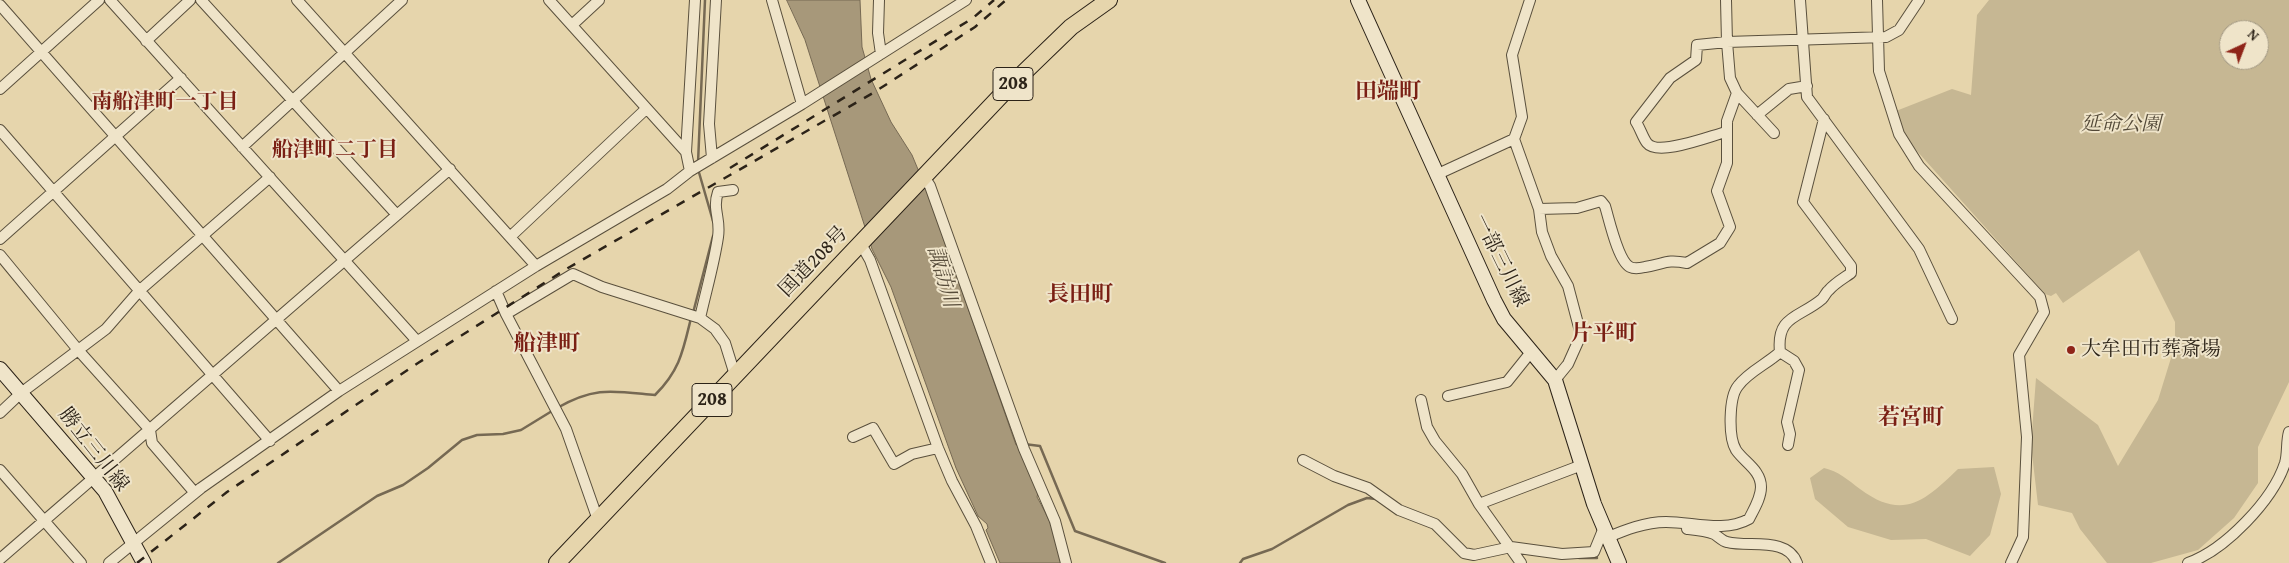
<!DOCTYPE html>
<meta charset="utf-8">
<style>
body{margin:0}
#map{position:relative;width:2289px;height:563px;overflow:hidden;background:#e6d5ac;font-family:"Gentium Book Plus",serif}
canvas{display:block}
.north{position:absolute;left:2219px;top:20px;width:50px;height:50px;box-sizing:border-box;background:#efe4c9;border:1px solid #a19782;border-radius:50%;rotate:43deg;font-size:14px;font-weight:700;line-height:20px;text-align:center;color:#2c2318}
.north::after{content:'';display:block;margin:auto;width:18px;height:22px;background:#8f2418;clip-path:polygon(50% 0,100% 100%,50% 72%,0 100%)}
</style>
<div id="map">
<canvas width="2289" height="563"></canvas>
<div class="north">N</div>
</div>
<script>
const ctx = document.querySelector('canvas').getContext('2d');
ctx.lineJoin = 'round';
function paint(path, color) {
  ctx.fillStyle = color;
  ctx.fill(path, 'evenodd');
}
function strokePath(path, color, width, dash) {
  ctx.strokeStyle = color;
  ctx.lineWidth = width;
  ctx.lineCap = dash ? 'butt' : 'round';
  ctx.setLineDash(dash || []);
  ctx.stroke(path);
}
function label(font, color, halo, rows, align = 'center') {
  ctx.font = font + ' "Gentium Book Plus","Noto Serif JP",serif';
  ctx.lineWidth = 4;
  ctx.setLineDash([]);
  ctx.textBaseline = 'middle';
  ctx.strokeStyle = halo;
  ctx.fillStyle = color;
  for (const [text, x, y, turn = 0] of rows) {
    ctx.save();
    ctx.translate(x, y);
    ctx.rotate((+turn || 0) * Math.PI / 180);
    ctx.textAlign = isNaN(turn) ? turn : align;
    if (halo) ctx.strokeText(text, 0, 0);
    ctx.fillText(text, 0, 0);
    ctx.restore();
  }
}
const green = new Path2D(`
 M1989,0H2289V382L2258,447V483L2234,518L2198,550L2151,563H2107L2080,529L2072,513L2038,505L2031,445L2036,378L2098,425L2118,466L2158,400L2175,345V322L2139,250L2063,303L2056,293L2051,296L2045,294L1908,141L1896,111L1952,89L1971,95L1977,15ZM2229,30H2259V60H2229Z
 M1994,467L2001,494L1990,535L1970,556L1926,539L1891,540L1848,527L1815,499L1810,478L1824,468C1838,471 1848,480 1860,489C1903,521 1925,501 1958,469Z`);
const water = new Path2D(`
 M787,0H860L862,47L871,79L891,122L912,155L927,191L1016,445L1020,446L1019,449L1039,489L1037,497C1048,517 1060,540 1061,563H1000L986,530L988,528L987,524L978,516L956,468L891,287L872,249L805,40Z`);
const stream = new Path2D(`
 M698,163L705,0
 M698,169L713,221
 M693,313L713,236
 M557,408C595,386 613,391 655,395C680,370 683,351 691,318
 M1024,444L1040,446L1075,531L1165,563
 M1579,558H1597
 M278,563L377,496L403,485L428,468L462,440L477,435L503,434L521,430L552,411
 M1240,563L1243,559L1272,549L1348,505L1367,498L1376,499`);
const minor = new Path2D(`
 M110,0L417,341
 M201,0L397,215
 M297,0L536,266
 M549,0L686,152
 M772,0L802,104
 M879,0L878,33L881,54
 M1530,0L1512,55L1522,117L1514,139L1539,209L1542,232L1551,256L1568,286L1581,335L1568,364L1555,380
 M1726,0L1727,42L1886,37L1899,30L1919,0
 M1800,0L1807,97L1919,249L1952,319
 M1877,0L1879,71L1899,134L1919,166L2040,297L2044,312L2019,355L2027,437L2023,537L2011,563
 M0,5L339,391
 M572,25L599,0
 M146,41L190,0
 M0,89L99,0
 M1737,93L1774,133
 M1757,115L1789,89L1807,86
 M0,130L270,441
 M242,147L402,0
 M712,158L709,124L716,0
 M690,171L686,152L695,0
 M1438,174L1514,139
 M925,178L930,186L1024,449L1055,521L1066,563
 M1539,209L1577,208L1601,201L1605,206C1609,219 1618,261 1630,267C1634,269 1641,268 1645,267C1665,264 1665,259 1687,263L1720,243L1730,227L1717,191L1727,163V121L1737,93L1730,78L1727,42L1697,45L1696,60L1670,78L1636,122C1640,128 1643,138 1647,143C1658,157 1710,136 1726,132
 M510,237L646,109
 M0,239L181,78
 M861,244L870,260L938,448L952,481L976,526L991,563
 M0,255L79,351L150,430L152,443L195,493
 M496,291L506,314
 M700,318C706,291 714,264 718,237C721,218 712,210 718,192L733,190
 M1780,352C1776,315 1800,318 1822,299C1825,296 1826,292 1829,290C1835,283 1844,278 1851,273V266L1803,202L1824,119
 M1780,352L1794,361L1799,370L1787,422L1790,434L1788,445
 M1448,396L1507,382L1531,352
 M1421,400L1427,427L1435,441L1462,474L1479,504L1521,563
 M0,413L21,393L106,329L140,290L270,177
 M853,437L873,428L894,464L912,454L938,448
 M1303,460L1334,476L1368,488L1399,510L1435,524L1464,553L1474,555L1511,547L1562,554L1594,552L1603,530
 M0,470L81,563
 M1479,504L1582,465
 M598,520L566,429L506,314L573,274L602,287L700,318L715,329L725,343L735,375
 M1687,529C1696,530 1706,531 1714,534C1718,536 1722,541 1727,542C1749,548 1787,536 1797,563
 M1606,538C1625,530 1645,522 1666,522C1693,522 1724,533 1749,519C1754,509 1761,498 1761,487C1761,470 1744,462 1736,450C1728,437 1729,397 1738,386C1748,372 1767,364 1780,352
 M0,559L450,169
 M109,563L201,488L339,391L536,266L667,189L690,171L802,104L966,0
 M2188,563C2225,550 2273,500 2285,463C2288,453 2286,442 2289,432`);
const secondary = new Path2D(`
 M1358,0L1494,300L1504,319L1555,380L1594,504L1619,563
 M0,369L105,491L144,563`);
const trunk = new Path2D(`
 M557,563L1010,86L1071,27L1109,0`);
const rail = new Path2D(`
 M730,168L973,18L994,0
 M137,563L227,492L418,363L568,268L873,93L975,27L1006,0`);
const markers = [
 [2071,350,5,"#8f2418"]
];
const shields = [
 [1013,84,40],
 [712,400,40]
];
const shieldNames = [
 ["208",1013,84],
 ["208",712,400]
];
const parkNames = [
 ["延命公園",2121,125]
];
const streetNames = [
 ["一部三川線",1500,261,64],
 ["国道208号",814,262,-46],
 ["勝立三川線",93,450,52]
];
const poiNames = [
 ["大牟田市葬斎場",2081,350]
];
const neighbourhoodNames = [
 ["南船津町一丁目",165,103],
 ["船津町二丁目",335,151]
];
const waterNames = [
 ["諏訪川",942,277,74]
];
const quarterNames = [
 ["田端町",1388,92],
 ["長田町",1080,295],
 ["片平町",1604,334],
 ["船津町",547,344],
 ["若宮町",1911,418]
];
paint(green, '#c6b793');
paint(water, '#a7987a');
strokePath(water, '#766953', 1);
strokePath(stream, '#766953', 2.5);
strokePath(minor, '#5a503d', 12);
strokePath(secondary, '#2c2318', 16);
strokePath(trunk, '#2c2318', 18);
strokePath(minor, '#efe4c9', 10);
strokePath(secondary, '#efe4c9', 14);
strokePath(trunk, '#e6d5ac', 16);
strokePath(rail, '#2c2318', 2.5, [9, 9]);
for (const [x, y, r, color] of markers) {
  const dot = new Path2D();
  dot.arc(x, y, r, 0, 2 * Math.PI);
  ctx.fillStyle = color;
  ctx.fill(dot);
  strokePath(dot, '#efe4c9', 2);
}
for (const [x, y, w] of shields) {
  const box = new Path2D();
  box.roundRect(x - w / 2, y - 16.5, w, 33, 4);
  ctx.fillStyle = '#efe4c9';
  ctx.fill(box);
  strokePath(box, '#2c2318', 1);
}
label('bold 19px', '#2c2318', null, shieldNames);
label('italic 20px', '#524837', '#efe4c9', parkNames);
label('20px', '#2c2318', '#efe4c9', streetNames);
label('20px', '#2c2318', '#efe4c9', poiNames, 'left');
label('bold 21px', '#7a1f14', '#efe4c9', neighbourhoodNames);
label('italic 21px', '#574c3a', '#efe4c9', waterNames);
label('bold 22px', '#7a1f14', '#efe4c9', quarterNames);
</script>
